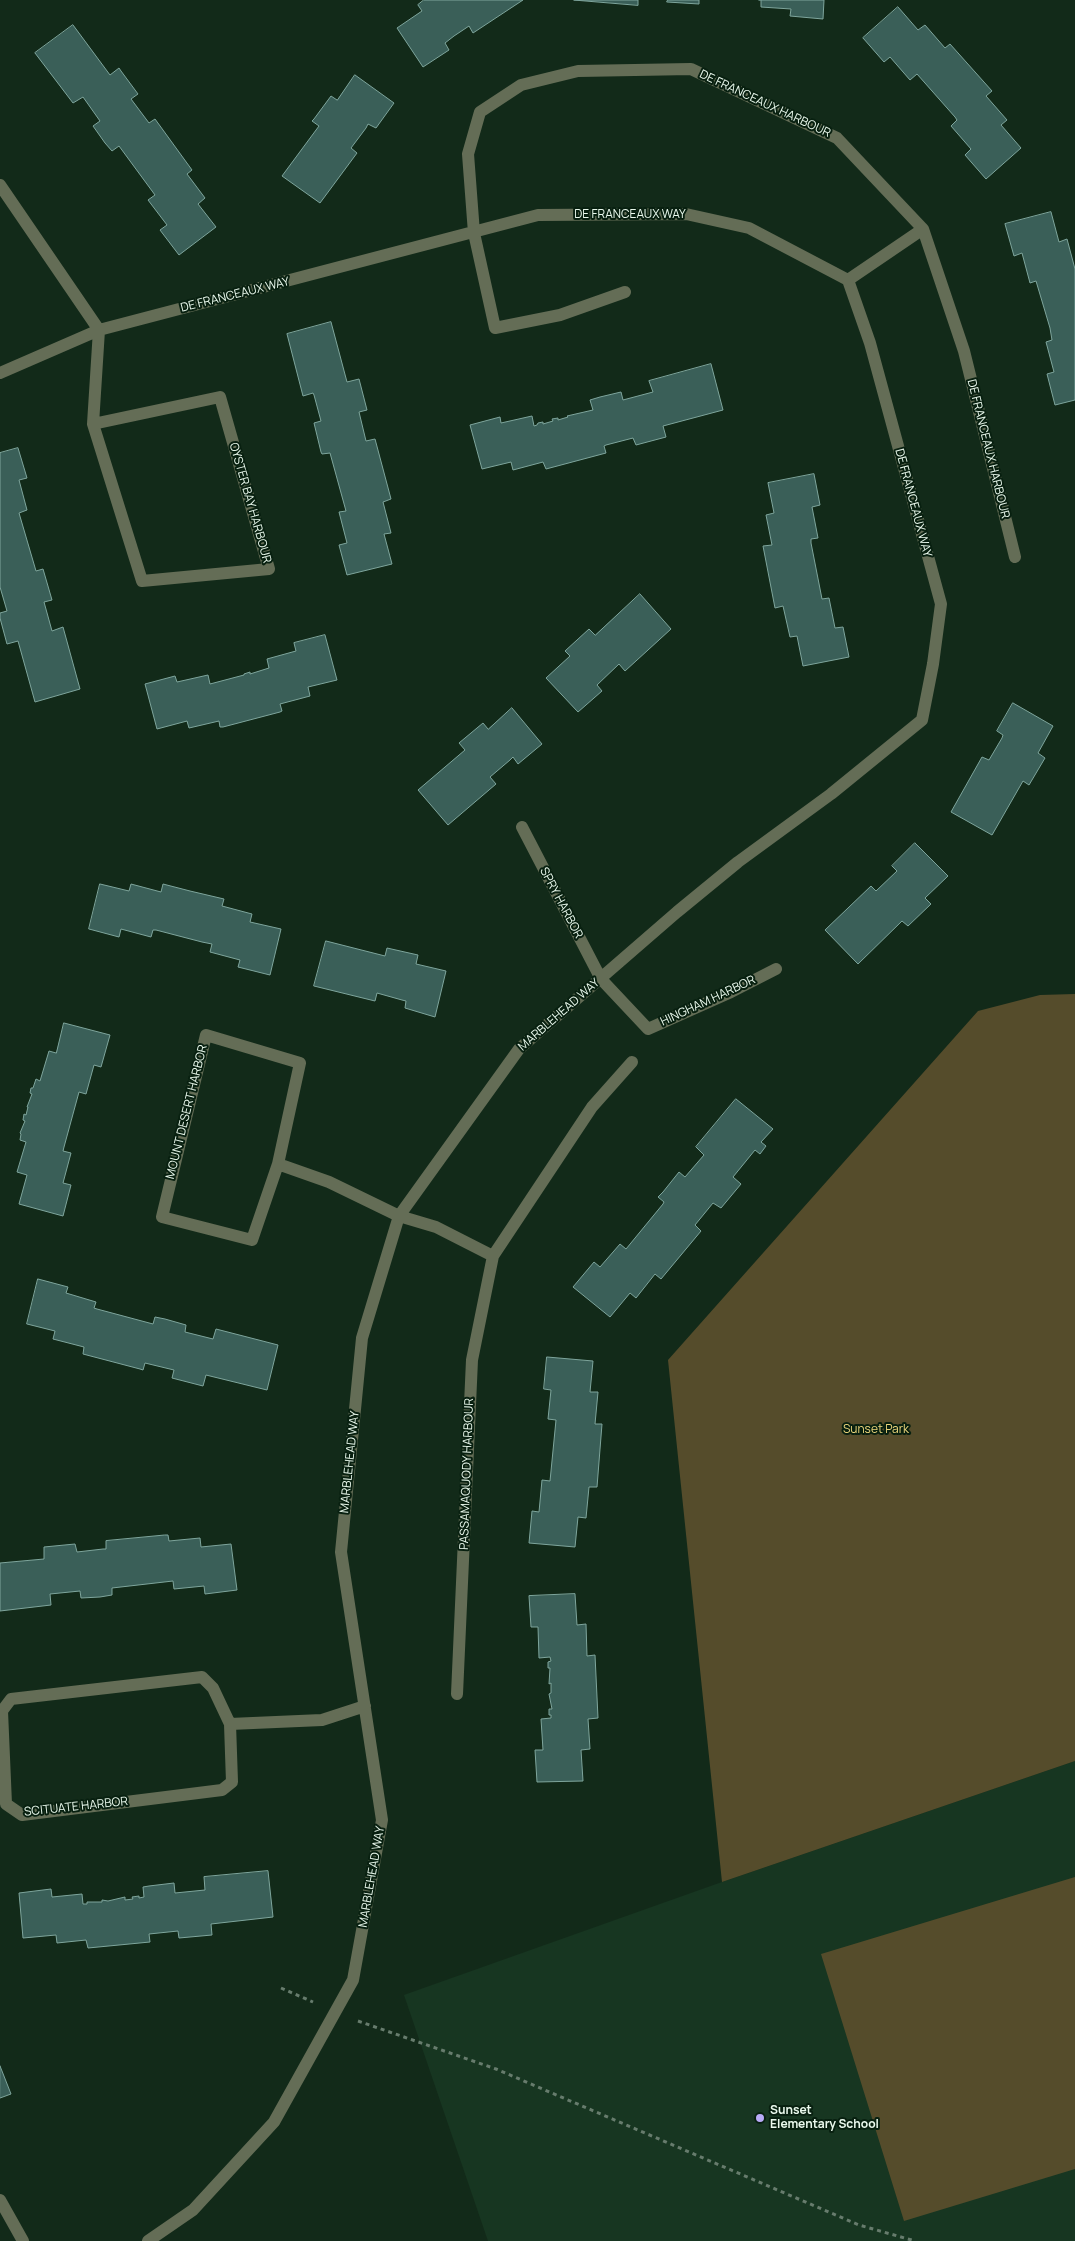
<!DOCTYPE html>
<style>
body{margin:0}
canvas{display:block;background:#122a19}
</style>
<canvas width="1075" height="2241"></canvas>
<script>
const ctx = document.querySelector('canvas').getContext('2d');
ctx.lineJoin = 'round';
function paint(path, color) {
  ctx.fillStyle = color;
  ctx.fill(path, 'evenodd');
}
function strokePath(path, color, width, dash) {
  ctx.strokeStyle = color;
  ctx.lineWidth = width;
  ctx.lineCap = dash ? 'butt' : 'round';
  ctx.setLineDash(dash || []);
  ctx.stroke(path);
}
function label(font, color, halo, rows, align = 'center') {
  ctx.font = font + ' Manrope,sans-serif';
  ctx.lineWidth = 4;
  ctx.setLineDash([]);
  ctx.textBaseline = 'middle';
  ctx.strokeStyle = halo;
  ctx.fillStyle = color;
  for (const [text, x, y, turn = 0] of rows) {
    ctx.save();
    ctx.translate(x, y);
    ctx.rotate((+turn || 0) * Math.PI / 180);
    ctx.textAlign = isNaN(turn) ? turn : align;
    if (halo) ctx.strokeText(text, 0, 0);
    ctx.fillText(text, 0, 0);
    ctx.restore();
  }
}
const built = new Path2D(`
 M1075,1761V2241H488L404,1995L722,1882Z`);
const green = new Path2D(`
 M1075,994V1761L722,1882L668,1360L978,1011L1040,995Z
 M1075,1877V2169L904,2221L821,1954Z`);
const building = new Path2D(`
 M424,0H523L473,33L469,26L454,36L445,43L449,50L423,67L397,28L422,11L418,5Z
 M574,0H638V5Z
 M668,0H699V4L667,2Z
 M759,0H824L823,19L790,16L791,9L761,7V0Z
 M898,7L918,30L925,25L945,48L950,44L992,91L986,96L1007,120L1001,125L1021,148L986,179L965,155L971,149L951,126L957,120L955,117L917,74L910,80L890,57L884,62L863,38Z
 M73,25L110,75L119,68L121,71L138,94L131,99L149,123L155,119L192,170L187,174L205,198L198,204L216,227L179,255L160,230L167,225L148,200L155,195L119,146L112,151L105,143L93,126L100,121L83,97L73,103L35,53Z
 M355,75L394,103L376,128L368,124L366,128L351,148L357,153L320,203L282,176L319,126L312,121L314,119L331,96L337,100Z
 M1051,212L1059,242L1067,239L1075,269V400L1055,405L1047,374L1054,372L1046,342L1052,340L1050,328L1036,281L1030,283L1022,253L1014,256L1005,224Z
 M331,322L347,382L359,379L367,410L359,412L366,441L375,439L391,499L383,502L391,533L384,534L392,564L347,575L339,545L347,543L339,512L346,511L330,453L322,454L321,452L314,423L321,421L314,395L313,393L303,396L287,334Z
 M711,364L723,410L663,426L666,437L636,445L633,438L606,445L604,446L606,453L546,469L543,462L513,470L511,462L482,469L470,425L500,417L501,423L532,416L534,426L537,425L538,423L543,422V424L553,421L552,419L558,418V420L568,417L567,416L593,410L590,400L600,397L621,392L623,400L653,392L649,381Z
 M18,448L27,478L19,480L27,510L19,513L36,571L43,569L52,600L44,602L52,631L63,627L80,689L35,702L18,641L7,644L0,618V613L7,611L0,587V453Z
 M814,474L820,505L812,507L818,538L811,539V543L822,599L829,598L835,628L843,627L849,657L803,666L797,636L790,637L783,606L775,608L763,546L772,545L766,515L774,513L768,483Z
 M640,594L671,629L625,671L619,664L597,685L602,691L578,712L546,678L570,656L565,651L589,629L595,635Z
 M325,635L337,680L308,687L310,696L280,704L282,711L280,712L223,727H220L219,721L189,728L187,721L157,729L145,684L175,676L177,682L208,675L210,684L244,675V674L250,672V674L269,668L267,659L296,651L294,643Z
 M1013,703L1053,726L1038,753L1045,758L1029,785L1023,781L992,835L951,812L982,757L989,760L1002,738L1003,735L997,731Z
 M512,708L542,744L518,764L513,757L510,760L490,777L496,784L448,825L418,790L465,750L459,743L483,723L488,729Z
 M915,843L948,876L925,898L931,904L908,926L902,921L858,964L825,930L871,886L876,891L897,871L892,866Z
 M100,884L129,891L131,884L161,892L163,884L190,891L224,899L222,906L252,914L250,922L281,929L270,975L238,967L240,960L210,952L212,944L202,942L156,930H153L151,937L121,929L119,937L89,929Z
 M326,941L385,956L387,948L418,955L416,964L446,971L435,1017L405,1008L406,1001L402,1000L377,993L375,1001L314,986Z
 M64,1023L110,1035L101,1067L94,1065L86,1094L79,1092L64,1147L63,1151L71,1153L63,1183L71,1185L63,1216L19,1204L27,1175L17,1172L26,1142L20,1140L21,1134L20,1133L25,1121L23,1120L24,1114L26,1115L28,1107H27L32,1094L30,1093L31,1088H33L36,1079L40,1081L49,1051L56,1053Z
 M736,1099L773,1129L761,1142L766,1146L760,1154L755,1150L733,1177L741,1184L721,1208L713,1203L695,1225L701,1231L661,1279L655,1274L636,1298L630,1293L610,1317L573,1287L594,1262L600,1267L620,1244L626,1249L663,1204L664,1202L658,1197L663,1192L679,1172L685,1177L704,1155L696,1147Z
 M38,1279L68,1287L66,1293L96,1302L94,1308L97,1309L153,1324L155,1317L165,1319L186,1325L185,1332L213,1339L216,1329L278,1345L267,1390L206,1375L203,1386L172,1378L174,1370L145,1363L143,1370L140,1369L83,1354L84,1347L53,1339L55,1331L27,1324Z
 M547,1357L593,1361L590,1392H598L595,1424H602L597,1487H589L586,1518L578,1517L575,1547L529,1543L532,1511L539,1512L542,1480L550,1481L551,1471L556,1420L548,1419L551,1390L544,1389Z
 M165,1535H168L169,1541L200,1538L201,1547L231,1544L237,1590L205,1594L204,1586L174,1589L173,1581L112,1588V1595L100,1597L81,1598L80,1591L50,1594L51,1605L0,1611V1563L44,1559V1547L75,1544L77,1552L103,1549H106V1541Z
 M575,1594L577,1625L586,1624L587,1656L595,1655L598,1718L588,1719L590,1749L581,1750L583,1781L537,1782L535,1750H543L541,1719L551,1718V1715H549V1709H552L549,1694L551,1693V1683L549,1684L550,1668H548V1662L551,1661L550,1657L539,1658L538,1627H531L529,1596Z
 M268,1871L273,1917L211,1924L212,1935L179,1938L178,1931L149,1934L150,1942L88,1948L86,1940L57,1943L56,1935L23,1938L19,1893L51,1889L52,1897L82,1894L83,1904H87V1902H102V1900L108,1901L125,1897V1900L133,1899L132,1897L139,1896V1898L144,1897L143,1887L149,1886L174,1883L175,1893L205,1890L204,1877Z
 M0,2066L11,2094L0,2098Z`);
const path = new Path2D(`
 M281,1988L313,2002
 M358,2021L496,2069L859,2225L915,2241`);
const street = new Path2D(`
 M0,185L99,330L93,424L142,581L269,569L220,397L93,424
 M848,280L923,229
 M625,292L560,315L495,328L474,233L468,154L480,112L521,85L578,71L691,69L837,138L923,229L964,351L1015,557
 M0,373L99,330L538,215L686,214L749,228L848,280L870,343L941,604L933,664L922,720L831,794L738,862L677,912L519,1049L399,1216L362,1338L341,1552L382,1820L353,1980L274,2122L193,2210L148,2241
 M522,827L601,979L648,1029L731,992L776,969
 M278,1164L300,1063L206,1035L162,1217L252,1240L278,1164L329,1182L399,1216L436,1227L493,1256L472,1360L457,1694
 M493,1256L592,1107L632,1062
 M230,1724L213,1688L202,1677L11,1699L2,1711L6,1804L22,1815L222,1790L232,1782L230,1724L322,1720L365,1706
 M0,2200L23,2241`);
const markers = [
 [760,2118,5,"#b9abf7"]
];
const streetNames = [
 ["DE FRANCEAUX HARBOUR",765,104,25],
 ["DE FRANCEAUX WAY",630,215],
 ["DE FRANCEAUX WAY",235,295,-14],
 ["DE FRANCEAUX HARBOUR",988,449,76],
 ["OYSTER BAY HARBOUR",250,503,74],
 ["DE FRANCEAUX WAY",913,503,75],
 ["SPRY HARBOR",561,903,62],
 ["HINGHAM HARBOR",708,1001,-25],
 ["MARBLEHEAD WAY",559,1015,-41],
 ["MOUNT DESERT HARBOR",187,1112,-76],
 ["MARBLEHEAD WAY",350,1462,-84],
 ["PASSAMAQUODY HARBOUR",467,1474,-88],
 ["SCITUATE HARBOR",76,1807,-6],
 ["MARBLEHEAD WAY",372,1877,-80]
];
const parkNames = [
 ["Sunset Park",876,1430]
];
const poiNames = [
 ["Sunset",770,2111],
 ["Elementary School",770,2125]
];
paint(built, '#173621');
paint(green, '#554c2b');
paint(building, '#3a5f58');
strokePath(building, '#7ea59c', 1);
strokePath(path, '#677c6d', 3, [4, 4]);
strokePath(street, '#646d56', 12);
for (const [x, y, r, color] of markers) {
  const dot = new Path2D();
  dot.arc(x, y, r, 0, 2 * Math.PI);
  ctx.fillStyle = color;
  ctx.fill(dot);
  strokePath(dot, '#082010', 2);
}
label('12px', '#eaf9ed', '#082010', streetNames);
label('12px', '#ebd57c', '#082010', parkNames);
label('bold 12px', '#eaf9ed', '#082010', poiNames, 'left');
</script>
